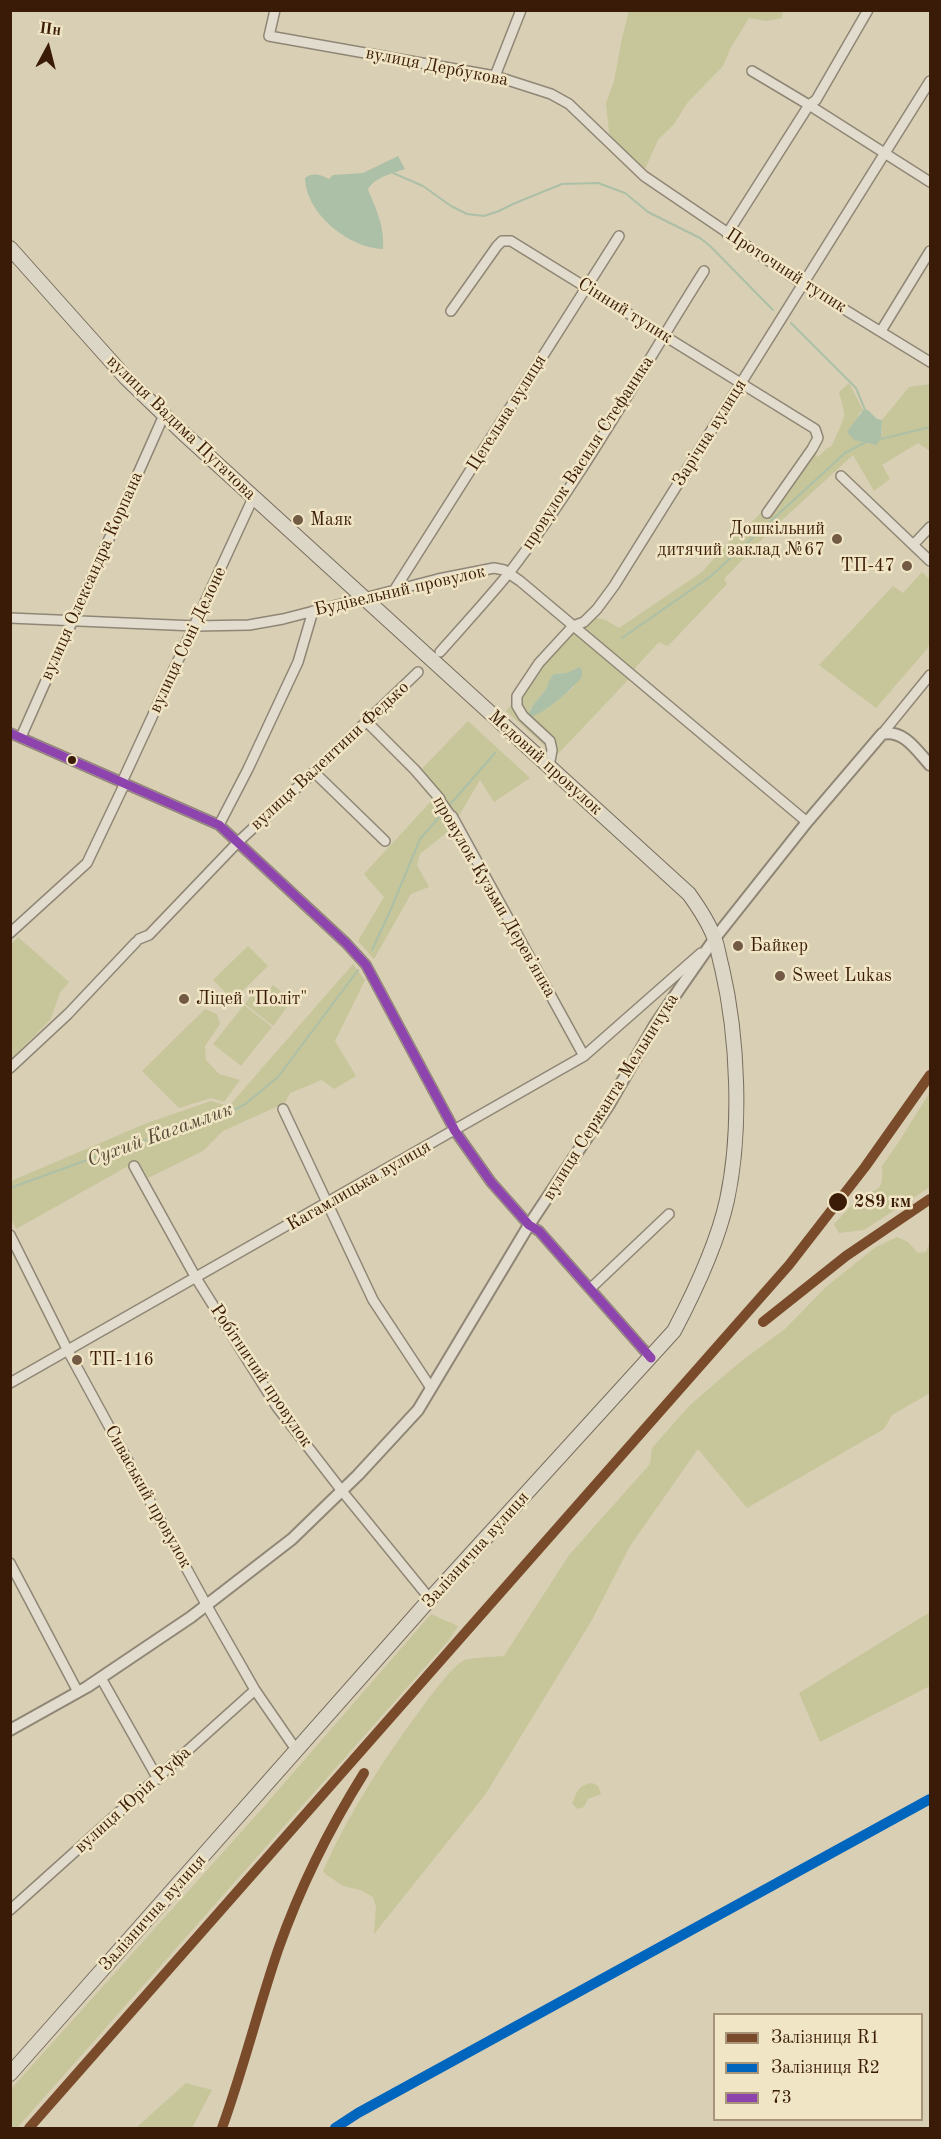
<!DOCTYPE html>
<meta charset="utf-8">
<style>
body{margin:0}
#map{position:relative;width:941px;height:2139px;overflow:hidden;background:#d9cfb4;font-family:"Old Standard TT",serif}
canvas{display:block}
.frame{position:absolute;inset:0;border:12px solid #3a1b08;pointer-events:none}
.legend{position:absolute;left:713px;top:2013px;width:210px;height:108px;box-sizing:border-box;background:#f0e5c4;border:2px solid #a79479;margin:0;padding:8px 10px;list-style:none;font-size:18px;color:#3a1b08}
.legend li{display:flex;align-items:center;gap:12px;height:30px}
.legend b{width:30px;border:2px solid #a79479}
.north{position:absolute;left:18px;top:18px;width:60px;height:60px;-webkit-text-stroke:4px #f0e5c4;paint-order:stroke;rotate:7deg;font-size:16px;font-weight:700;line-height:24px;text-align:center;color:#3a1b08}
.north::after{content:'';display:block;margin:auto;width:21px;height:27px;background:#3a1b08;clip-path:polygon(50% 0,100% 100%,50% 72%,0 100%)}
</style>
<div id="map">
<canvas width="941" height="2139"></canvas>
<div class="frame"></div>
<ul class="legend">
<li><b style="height:8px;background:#7a4b2a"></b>Залізниця R1</li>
<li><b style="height:8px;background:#0065bd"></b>Залізниця R2</li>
<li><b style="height:8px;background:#8e44ad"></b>73</li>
</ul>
<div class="north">Пн</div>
</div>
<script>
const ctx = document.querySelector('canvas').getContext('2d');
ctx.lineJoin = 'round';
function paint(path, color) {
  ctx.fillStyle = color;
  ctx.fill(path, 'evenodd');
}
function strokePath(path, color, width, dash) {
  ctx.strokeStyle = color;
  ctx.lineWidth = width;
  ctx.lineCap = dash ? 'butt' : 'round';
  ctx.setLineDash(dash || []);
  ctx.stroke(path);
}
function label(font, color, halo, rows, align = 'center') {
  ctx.font = font + ' "Old Standard TT",serif';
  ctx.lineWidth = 5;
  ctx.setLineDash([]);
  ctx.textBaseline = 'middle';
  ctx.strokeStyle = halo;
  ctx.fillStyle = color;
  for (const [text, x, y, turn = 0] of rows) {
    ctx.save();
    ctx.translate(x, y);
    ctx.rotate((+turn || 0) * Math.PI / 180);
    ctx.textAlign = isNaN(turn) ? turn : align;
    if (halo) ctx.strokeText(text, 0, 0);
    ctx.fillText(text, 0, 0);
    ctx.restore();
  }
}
const green = new Path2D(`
 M629,11H783L782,18L766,21L749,18L730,49L723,66L688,102L674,124L658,140L645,169L618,145L609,133L606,103L614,81L622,38Z
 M849,383L863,410L858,414L865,442L870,444L882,434V420L909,387L930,384V451L918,443L882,465L890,479L874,491L853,455L769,532L724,579L727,584L668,646L659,642L636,667L629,679L556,756L506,711L570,635L593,617L606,620L619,628L702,572L732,538L756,518L811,454H814L818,457L827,448L831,447C834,441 843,422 844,416C845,409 840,398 839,392ZM567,673L574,687L547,709L529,710L546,689L554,674Z
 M922,572L930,580V642L927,649L876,708L819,665L893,586L903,593Z
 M468,721L530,778L494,802L480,780L451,829L420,854L417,865L429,887L411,894L374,959L358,941L384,897L364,874L434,798L414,777Z
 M18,937L69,982L60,993L50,1020L11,1059V944Z
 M248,946L268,966L233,1000L213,980Z
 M353,964L365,980L335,1041L356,1076L334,1089L322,1080L290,1093L285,1103L223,1131L203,1151L148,1178L139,1163L130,1165L16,1229L11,1218V1181L147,1123L211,1101L229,1106Z
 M273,985L291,999L286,1005L268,991Z
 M259,986L287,1007L273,1026L245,1004Z
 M244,1005L272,1027L241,1066L213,1044Z
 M205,1009L217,1014L220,1024L205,1046L206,1060L219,1074L240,1080L224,1102L211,1098L179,1108L142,1071Z
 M930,1092V1187L864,1230L839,1233L834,1224C842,1216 849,1207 858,1200C875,1186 884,1196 882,1166L898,1143Z
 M897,1237L908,1242L918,1253L926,1252L930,1241V1393L892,1415L884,1429L747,1508L698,1449L630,1546L592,1620L485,1795L374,1934L376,1907L373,1897L360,1890L343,1886L324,1873L323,1871C350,1810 386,1756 426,1702C434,1692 452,1667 463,1661C470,1657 494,1657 504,1656L569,1555L650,1464L652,1448L690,1405L740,1362L785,1329L827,1286L876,1247Z
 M930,1612V1686L820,1742L799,1693Z
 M431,1614L458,1626L449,1640L17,2128H11V2089L260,1811Z
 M592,1783L598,1786L601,1794L588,1799L584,1807L578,1809L572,1804C577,1792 578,1785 592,1783Z
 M186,2083L212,2090L192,2128H136Z`);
const water = new Path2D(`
 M398,156L405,169C394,173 372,178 368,190C376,208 385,228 383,249C349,248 306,214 305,178C313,172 321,175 329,179L333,175L363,173Z
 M863,410H868L877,419L882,420L881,439L876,445L854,440L847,432Z
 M579,667L582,670V677C572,689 544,715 529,717C529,705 541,698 547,687C549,682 550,678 554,674L567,673Z`);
const stream = new Path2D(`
 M393,173L423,186L451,206L467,214L484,216L499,211L513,204L562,184L598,183L625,193L648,212L700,238L710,246L773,310
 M791,323L856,388L865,410
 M881,439L930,427
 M622,638L711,576L845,453L866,442
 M372,950L391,909L420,839L495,753
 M10,1188L120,1148L221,1116L244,1105L278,1077L358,970`);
const pedestrian = new Path2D(`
 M440,799L452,816`);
const minor = new Path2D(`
 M275,10L269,36L495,76L551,94L569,104L644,176L803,284L930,362
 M752,71L809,105L930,182
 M495,76L521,10
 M727,234L809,105L816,100L868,10
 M451,311L497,246L502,241H511L815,429L818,438L812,449L767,513
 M881,331L930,251
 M841,476L930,561
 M914,544L930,527
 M395,589L619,236
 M10,618L195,626L249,625L283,619L438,579L494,568L504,570L520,581L807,822
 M440,652C463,626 487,600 509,573C582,478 640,372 704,271
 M367,722L415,770L440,799
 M10,733L219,825L346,943L366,965L455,1131L491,1182L529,1225L539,1231L651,1358
 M882,734L930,675
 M21,737L164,415
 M549,767L552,750L550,741L523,716L517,706V696L539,663L573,626L584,622L597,609L614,586L930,81
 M314,772L385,841
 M122,782L253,498
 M452,816L584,1056
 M219,825L248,769L298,662L313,611
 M10,933L87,863L125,783
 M139,939L149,935L238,842L314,772L418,672
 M10,1068L68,1014L136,942
 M283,1109L373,1300L431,1388
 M134,1166L196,1278L277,1407L342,1491L430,1599
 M10,1235L68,1351L207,1606L255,1690L297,1751
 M591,1288L669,1214
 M10,1383L584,1056L701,953
 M10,1563L78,1692
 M101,1678L158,1779
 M10,1910L255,1690`);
const tertiary = new Path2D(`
 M10,1730L87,1687L191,1617L292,1539L358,1475L418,1410L529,1225L608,1106L655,1025L680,988L715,938L807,822L882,734C904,729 917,751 930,765`);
const primary = new Path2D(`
 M10,248L126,378L182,432L689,894C699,908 708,921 714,937C718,947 719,958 722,968C738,1037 742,1130 727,1200C718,1241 694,1293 674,1331L430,1599L10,2074`);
const bus1 = new Path2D(`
 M10,733L219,825L346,943L366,965L455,1131L491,1182L529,1225L539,1231L651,1358`);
const rail1 = new Path2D(`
 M763,1322L846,1256L930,1199
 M29,2128L789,1265L865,1167L930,1075
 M222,2128C243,2070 258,2009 278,1950C300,1887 329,1829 364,1773`);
const rail2 = new Path2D(`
 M335,2128L358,2113L930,1799`);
const markers = [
 [298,520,6,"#725a44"],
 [837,539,6,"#725a44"],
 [907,566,6,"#725a44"],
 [72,760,5,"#3a1b08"],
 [738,946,6,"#725a44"],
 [780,976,6,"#725a44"],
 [184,999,6,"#725a44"],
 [838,1202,10,"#3a1b08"],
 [77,1360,6,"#725a44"]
];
const streetNames = [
 ["вулиця Дербукова",437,67,11],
 ["Проточний тупик",786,271,33],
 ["Сінний тупик",625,311,32],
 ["Цегельна вулиця",507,413,-58],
 ["вулиця Вадима Пугачова",181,428,44],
 ["Зарічна вулиця",710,433,-58],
 ["провулок Василя Стефаника",588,453,-57],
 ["вулиця Олександра Корпана",92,576,-66],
 ["Будівельний провулок",400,591,-13],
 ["вулиця Соні Делоне",188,640,-65],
 ["вулиця Валентини Федько",330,756,-43],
 ["Медовий провулок",545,763,42],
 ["провулок Кузьми Деревʼянка",494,897,60],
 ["вулиця Сержанта Мельничука",611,1097,-58],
 ["Кагамлицька вулиця",359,1186,-30],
 ["Робітничий провулок",261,1376,56],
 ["Сиваський провулок",148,1497,61],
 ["Залізнична вулиця",476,1550,-48],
 ["вулиця Юрія Руфа",133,1800,-42],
 ["Залізнична вулиця",153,1913,-48]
];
const poiNames = [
 ["Маяк",310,520],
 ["Дошкільний",825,529,"right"],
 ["дитячий заклад №67",825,550,"right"],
 ["ТП-47",895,566,"right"],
 ["Байкер",750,946],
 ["Sweet Lukas",792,976],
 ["Ліцей \"Політ\"",196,999],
 ["ТП-116",89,1360]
];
const stopNames = [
 ["289 км",854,1202]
];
const waterNames = [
 ["Сухий Кагамлик",160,1135,-20]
];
paint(green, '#c7c59a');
paint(water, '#acc0a7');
strokePath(stream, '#acc0a7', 2);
strokePath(pedestrian, '#908675', 10);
strokePath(minor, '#908675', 12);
strokePath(tertiary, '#908675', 14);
strokePath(primary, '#796e5e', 16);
strokePath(pedestrian, '#e1dcce', 7);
strokePath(minor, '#e1dcce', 9);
strokePath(tertiary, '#e1dcce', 10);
strokePath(primary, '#dcd6c6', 14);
strokePath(bus1, '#8e44ad', 9);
strokePath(rail1, '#7a4b2a', 10);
strokePath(rail2, '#0065bd', 10);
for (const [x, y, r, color] of markers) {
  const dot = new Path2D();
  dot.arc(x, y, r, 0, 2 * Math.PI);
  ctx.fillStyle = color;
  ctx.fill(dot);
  strokePath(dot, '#f0e5c4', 2);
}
label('18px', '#3a1b08', '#f0e5c4', streetNames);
label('18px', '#3a1b08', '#f0e5c4', poiNames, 'left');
label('bold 18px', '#3a1b08', '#f0e5c4', stopNames, 'left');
label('italic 20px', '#564b36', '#f0e5c4', waterNames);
</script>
